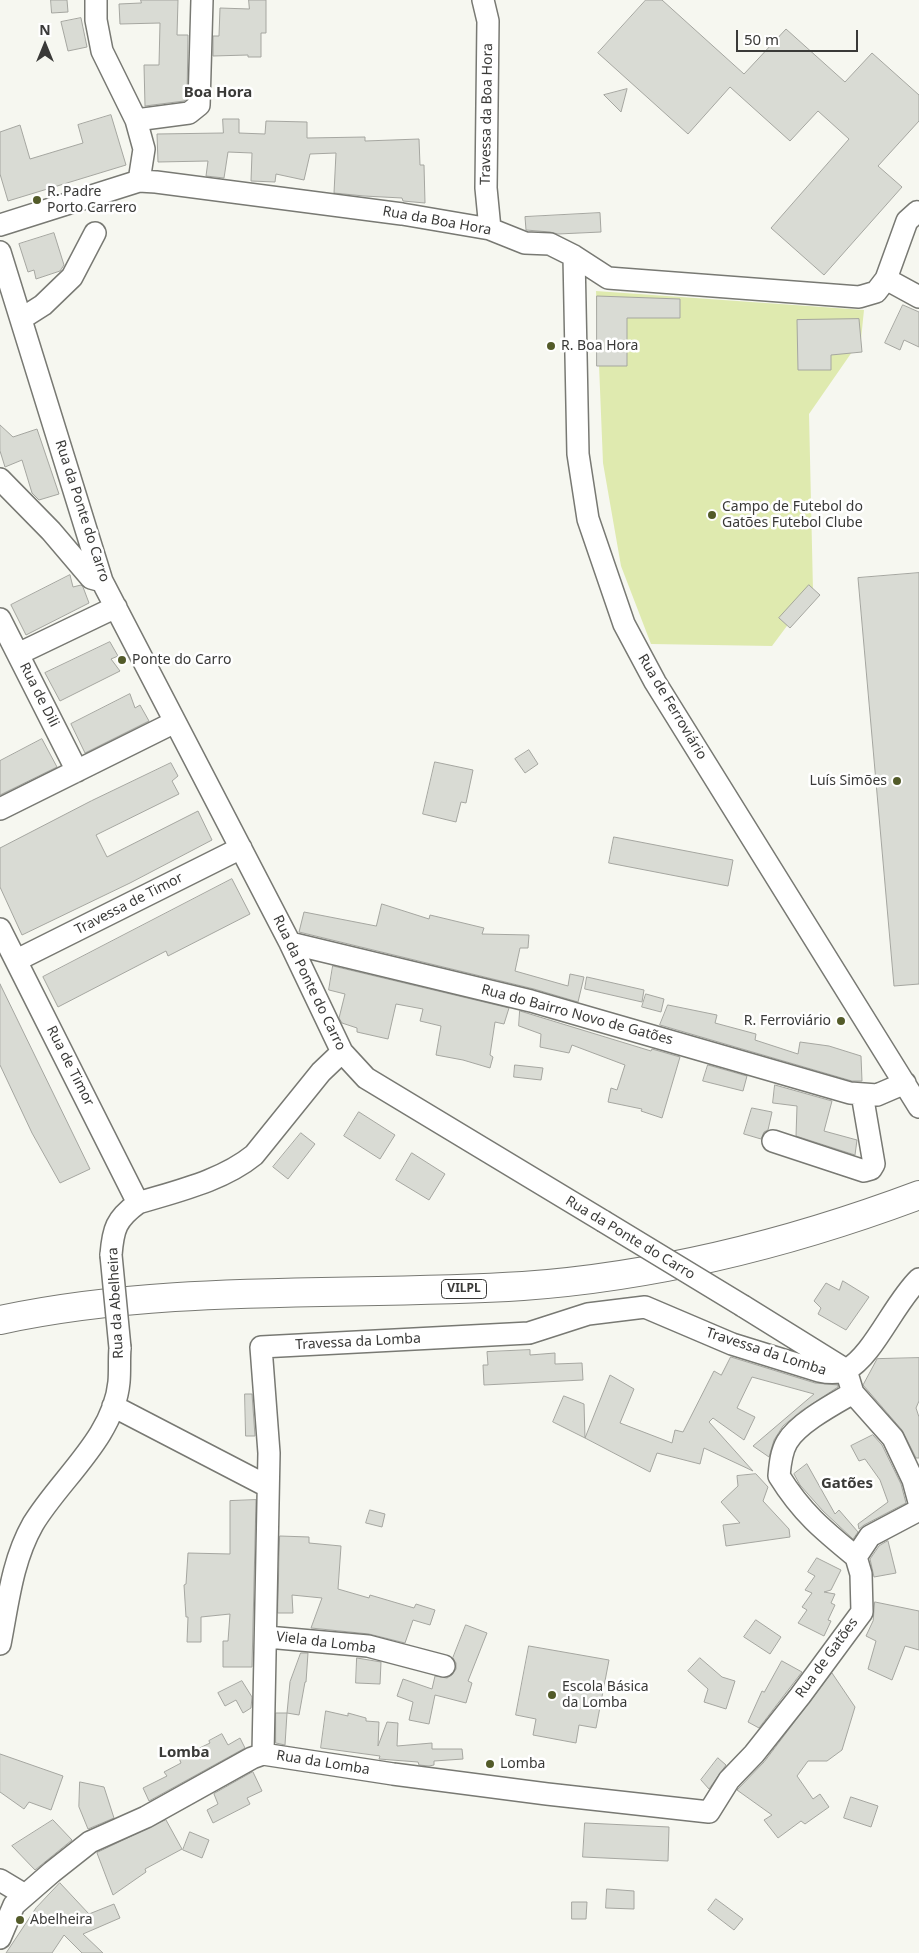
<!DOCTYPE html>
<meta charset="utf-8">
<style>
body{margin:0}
#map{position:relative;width:919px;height:1953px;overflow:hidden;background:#f6f7f0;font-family:"Noto Sans",sans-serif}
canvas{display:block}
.north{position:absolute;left:20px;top:20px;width:50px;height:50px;-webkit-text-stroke:4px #fff;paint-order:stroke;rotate:0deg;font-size:14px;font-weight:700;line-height:20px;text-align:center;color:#3a3a38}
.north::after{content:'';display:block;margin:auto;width:18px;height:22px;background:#3a3a38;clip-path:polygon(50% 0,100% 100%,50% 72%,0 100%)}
.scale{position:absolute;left:736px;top:30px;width:122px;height:22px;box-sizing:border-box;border:2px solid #3a3a38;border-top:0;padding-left:6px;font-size:15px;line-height:18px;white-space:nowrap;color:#3a3a38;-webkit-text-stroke:4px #fff;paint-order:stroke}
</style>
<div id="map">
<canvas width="919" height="1953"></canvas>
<div class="north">N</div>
<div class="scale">50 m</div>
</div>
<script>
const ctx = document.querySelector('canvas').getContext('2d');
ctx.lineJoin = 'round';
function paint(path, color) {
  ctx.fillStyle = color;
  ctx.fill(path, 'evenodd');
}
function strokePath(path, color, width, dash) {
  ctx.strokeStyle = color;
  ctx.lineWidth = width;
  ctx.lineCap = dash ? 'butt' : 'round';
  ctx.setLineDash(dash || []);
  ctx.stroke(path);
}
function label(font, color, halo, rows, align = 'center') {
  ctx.font = font + ' "Noto Sans",sans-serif';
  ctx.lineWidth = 5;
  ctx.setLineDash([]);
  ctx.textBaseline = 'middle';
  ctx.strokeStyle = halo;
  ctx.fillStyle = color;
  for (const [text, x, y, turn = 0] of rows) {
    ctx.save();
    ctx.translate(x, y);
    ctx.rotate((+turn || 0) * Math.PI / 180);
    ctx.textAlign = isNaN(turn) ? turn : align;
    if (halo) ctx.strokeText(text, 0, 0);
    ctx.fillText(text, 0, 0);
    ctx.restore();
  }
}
const green = new Path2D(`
 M596,291L864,310L861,339L809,414L813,591L772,646L651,644L621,566L603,463Z`);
const building = new Path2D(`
 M51,0H67L68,12L52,13Z
 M141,0H178L177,35H188L187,99L184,101L145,106L144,65H159L160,23L120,24L119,4L141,3Z
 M249,0H266V33H261V57H248V55L213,56V36H219L220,8L249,9Z
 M646,0H662L744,74L786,29L845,82L872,53L919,95V121L878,166L902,187L824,275L771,228L849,139L818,111L790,141L730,87L688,134L598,53Z
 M81,18L87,47L68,51L61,22Z
 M627,89L621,112L604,95Z
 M111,115L126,165L8,201L0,174V132L20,125L30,159L83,143L78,125Z
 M223,119H239V133L265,134L266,121L307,122V138L365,137V141L419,139L420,165H424L425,203L403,201L402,198L364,196L334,193L336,153L310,154L304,180L276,174L275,182L251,181L252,153L228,152L224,178L206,176L208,161L158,162L157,134L223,133Z
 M600,213L601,232L558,234L550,232L526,230L525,217Z
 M54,233L64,265L60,271L36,279L34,270L28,272L19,244Z
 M597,296L680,299V318H627V366H597Z
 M903,305L919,312V347L904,340L900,350L885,343Z
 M859,319L862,352L831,355V370H798L797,320Z
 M0,425L13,437L37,429L59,494L39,500L32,493L22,460L5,467L0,451Z
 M919,573V984L894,986L858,578Z
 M70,575L73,587L81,585L83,587L89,603L26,635L11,605Z
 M809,585L820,595L790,628L779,618Z
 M110,642L118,656L111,659L120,671L60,701L45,673Z
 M130,694L135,708L140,705L149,721L85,753L71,724Z
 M42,739L57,767L0,795V761Z
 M529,750L538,764L525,773L515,759Z
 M435,762L473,770L466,803L461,802L456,822L423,814Z
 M171,763L178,776L172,781L179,794L96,835L107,857L198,811L212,840L130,883L22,935L0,887V848L91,801Z
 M614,837L733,860L728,886L609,863Z
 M232,879L250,914L168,956L166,951L58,1007L43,977Z
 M382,904L429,919L430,915L484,928L482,934L529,935L528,948H520L515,971L568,986L570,974L584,977L578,1002L534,989L299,932L304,912L376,926Z
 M333,966L509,1008L504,1024L495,1022L490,1055L493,1057L490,1068L463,1060L436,1055L441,1026L420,1021L423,1009L396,1004L388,1039L357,1032V1028L342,1023L339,1018L345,994L329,990Z
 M587,977L644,990L642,1002L585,989Z
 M0,984L90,1169L60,1183L32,1133L0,1065Z
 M646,994L664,999L661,1012L642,1007Z
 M668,1005L717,1015L715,1023L756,1034L755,1040L798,1054L800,1042L829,1046L861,1056L862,1081H852L660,1025Z
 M520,1011L651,1051L652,1049L680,1057L662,1118L641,1111L642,1109L608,1102L611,1088L617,1090L625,1065L572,1045L569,1053L540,1047L541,1034L519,1026Z
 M515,1065L543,1068L541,1080L514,1077Z
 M708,1065L747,1076L743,1091L703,1081Z
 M775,1085L832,1101L824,1131L857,1140L855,1155L796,1136L797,1106L773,1103Z
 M752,1108L772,1112L768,1130L764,1132L761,1139L744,1134Z
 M359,1112L395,1135L380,1159L344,1136Z
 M301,1133L315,1144L288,1179L273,1167Z
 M412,1153L445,1174L429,1200L396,1180Z
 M843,1281L869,1297L846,1330L818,1314L821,1308L814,1301L826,1283L839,1290Z
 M530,1350V1355L555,1353V1364L582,1363L583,1380L484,1385L483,1365H488L487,1352Z
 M731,1357L815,1383L838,1385V1387L801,1411L783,1426L774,1440L769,1457L753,1446L814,1394L752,1377L737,1408L755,1417L744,1440L713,1418L709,1422L753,1471L704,1448L700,1464L657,1453L650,1472L585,1438L610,1375L634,1389L620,1423L672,1443L675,1430L683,1432L714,1371L721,1375Z
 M919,1358V1401L916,1408L919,1417V1458H916L902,1430L863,1385L877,1359Z
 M245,1394H252L255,1436H246Z
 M564,1396L584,1404L585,1438L553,1422Z
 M873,1435L882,1445L901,1484L906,1503L864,1525L859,1529L858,1524L888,1502L880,1480L865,1459L859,1461L851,1446Z
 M807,1464L835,1514L839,1510L858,1532L853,1539L823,1511L800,1485L794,1474Z
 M756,1474L768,1487L763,1501L789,1529L790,1537L726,1546L723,1525L740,1523L721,1502L738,1486L737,1476Z
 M256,1500L252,1667H223V1641H228L230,1614L201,1617V1642H187L188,1617H186L184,1585L186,1584L188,1553L230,1554V1501Z
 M370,1510L385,1514L382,1527L366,1523Z
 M280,1536L309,1537V1543L341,1546L338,1589L369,1598L370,1595L414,1608L416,1604L435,1610L430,1625L413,1620L405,1643L369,1634L311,1628L322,1598L292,1595L293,1613H278Z
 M888,1541L896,1573L874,1577L870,1559L879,1546Z
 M817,1558L841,1570L831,1590L824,1592L835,1594L831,1603L835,1605L828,1620L831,1621L824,1636L798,1623L807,1610L802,1607L812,1593L805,1590L815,1576L808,1572Z
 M875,1602L919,1611V1650L905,1646L892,1680L868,1669L876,1641L866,1636L873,1621Z
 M756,1620L781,1637L770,1654L744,1637Z
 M466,1625L487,1633L468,1681L472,1683L466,1703L435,1695L429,1724L409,1720L413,1702L397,1696L403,1679L432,1689L435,1676L447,1678L452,1675L456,1669V1663L453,1658Z
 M529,1646L609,1660L596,1728L579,1725L576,1743L533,1735L536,1719L516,1715Z
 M301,1653H308L306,1682H305L299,1715L287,1713L290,1682Z
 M357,1658L381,1662L380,1684L356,1683Z
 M700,1658L722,1677L735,1681L726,1709L704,1702L708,1689L688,1671Z
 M782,1661L802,1672L759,1728L748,1722L762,1691L764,1692Z
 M832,1673L855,1707L842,1750L827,1761H808L797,1776L813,1799L820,1794L829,1807L805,1824L801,1821L778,1838L764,1820L772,1815L737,1790L764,1762Z
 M242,1681L252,1697L251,1708L243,1713L236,1700L225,1706L218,1693Z
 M326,1711L348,1716V1713L366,1718V1721L379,1722L378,1746L387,1722L398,1723L397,1746L432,1743V1749H462L463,1759L434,1761V1765L429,1766L419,1765L418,1762L379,1759L380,1756L321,1748Z
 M276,1713H287L285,1745L276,1743Z
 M222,1734L228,1745L240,1738L245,1748L149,1801L143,1788L167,1776L164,1772L181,1763L179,1758L210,1743L209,1741Z
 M0,1754L63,1776L51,1810L29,1802L24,1809L0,1792Z
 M718,1758L726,1765L709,1789L701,1780Z
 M253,1772L262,1791L247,1798L250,1804L213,1823L207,1810L218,1804L214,1794Z
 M80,1782L104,1787L114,1818L88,1829L79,1807Z
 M851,1797L878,1806L871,1827L844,1818Z
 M53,1820L72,1840L35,1870L12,1846Z
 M166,1820L182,1849L145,1869L146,1872L113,1895L97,1853Z
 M585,1823L669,1827L668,1861L583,1857Z
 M190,1832L209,1840L202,1858L183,1850Z
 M60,1883L89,1914L114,1904L120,1918L83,1934L103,1953H82L64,1935L52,1953H6L36,1908Z
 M607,1889L634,1891V1909L606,1908Z
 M716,1899L743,1919L734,1930L708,1910Z
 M572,1902H587L586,1919H572Z`);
const minor = new Path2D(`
 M96,0V20L102,51L136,120
 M483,0L488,21L486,188L490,229
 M139,181L144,149L136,120L189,113L199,105L202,0
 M0,225L139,181L156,182L402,214L490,229L525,243L550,244L574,256L608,278L859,297L876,292L886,279L907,221L917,212L919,213
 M0,252L102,581L290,943L342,1052L366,1078L603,1221
 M574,256L578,454L588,519L624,624L655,682L919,1107
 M886,279L919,297
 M21,319L43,305L72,277L95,233
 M0,479L51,531L91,578L102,581
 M0,619L77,771
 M18,654L116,607
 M0,809L175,722
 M0,929L138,1203
 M290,943L531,1001L850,1093L877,1095L905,1083
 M17,960L241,848
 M773,1141L864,1171L871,1169L874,1164L862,1094
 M111,1255C113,1229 116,1219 138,1203C177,1191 222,1181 254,1155L321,1072L342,1052
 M743,1306L846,1370L853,1393L893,1438L913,1480L919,1502
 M853,1393C834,1404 798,1423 787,1442C781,1452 780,1465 779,1476C802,1513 823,1530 856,1557
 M113,1406L267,1486
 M267,1637L368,1646L444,1666
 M0,1644C8,1603 12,1561 33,1524C60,1479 114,1437 119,1382C120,1371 119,1359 120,1348
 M263,1754L269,1453L261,1347L529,1333L588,1314L645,1307L732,1344L819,1371C828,1373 837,1374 846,1370C873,1356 894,1303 919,1279
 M0,1880L25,1895
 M0,1938L14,1905L52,1872L90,1842L146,1817L252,1758L263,1754L393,1774L547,1794L709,1812L729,1780L754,1754L800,1696L862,1612L861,1574L856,1557L870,1536L919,1510`);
const highway = new Path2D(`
 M0,1320C172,1283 348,1297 523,1286C660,1276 791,1243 919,1195`);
const minorBridge = new Path2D(`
 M603,1221L743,1306
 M111,1255L120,1348`);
const markers = [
 [37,200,5,"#535b29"],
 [551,346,5,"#535b29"],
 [712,515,5,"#535b29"],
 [122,660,5,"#535b29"],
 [897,781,5,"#535b29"],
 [841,1021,5,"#535b29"],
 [552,1695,5,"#535b29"],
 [490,1764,5,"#535b29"],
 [20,1920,5,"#535b29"]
];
const shields = [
 [464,1289,45]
];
const shieldNames = [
 ["VILPL",464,1289]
];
const streetNames = [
 ["Travessa da Boa Hora",487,114,-89],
 ["Rua da Boa Hora",437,221,10],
 ["Rua da Ponte do Carro",82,511,72],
 ["Rua de Dili",39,695,63],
 ["Rua de Ferroviário",672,707,59],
 ["Travessa de Timor",129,904,-27],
 ["Rua da Ponte do Carro",309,983,64],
 ["Rua do Bairro Novo de Gatões",577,1015,15],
 ["Rua de Timor",70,1066,63],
 ["Rua da Ponte do Carro",630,1238,31],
 ["Rua da Abelheira",116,1303,-93],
 ["Travessa da Lomba",358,1342,-3],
 ["Travessa da Lomba",766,1352,18],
 ["Viela da Lomba",326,1643,7],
 ["Rua de Gatões",827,1658,-54],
 ["Rua da Lomba",323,1763,9]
];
const poiNames = [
 ["R. Padre",47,192],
 ["Porto Carrero",47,208],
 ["R. Boa Hora",561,346],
 ["Campo de Futebol do",722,507],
 ["Gatões Futebol Clube",722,523],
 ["Ponte do Carro",132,660],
 ["Luís Simões",887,781,"right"],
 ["R. Ferroviário",831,1021,"right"],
 ["Escola Básica",562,1687],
 ["da Lomba",562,1703],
 ["Lomba",500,1764],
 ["Abelheira",30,1920]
];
const neighbourhoodNames = [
 ["Boa Hora",218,93],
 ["Gatões",847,1484],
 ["Lomba",184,1753]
];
paint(green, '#dfeaaf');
paint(building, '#d9dbd4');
strokePath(building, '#a5a6a0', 1);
strokePath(minor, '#787973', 24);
strokePath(highway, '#787973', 30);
strokePath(minor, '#fff', 21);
strokePath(highway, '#fff', 28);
strokePath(minorBridge, '#787973', 24, []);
strokePath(minorBridge, '#fff', 21);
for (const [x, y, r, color] of markers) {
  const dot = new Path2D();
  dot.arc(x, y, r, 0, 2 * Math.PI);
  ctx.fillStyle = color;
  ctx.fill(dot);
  strokePath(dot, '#fff', 2);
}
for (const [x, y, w] of shields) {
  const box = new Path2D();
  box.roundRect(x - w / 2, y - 9.5, w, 19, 4);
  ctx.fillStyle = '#fff';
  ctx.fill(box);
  strokePath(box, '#3a3a38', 1);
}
label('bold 12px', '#3a3a38', null, shieldNames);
label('14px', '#3a3a38', '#fff', streetNames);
label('14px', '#3a3a38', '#fff', poiNames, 'left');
label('bold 15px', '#3a3a38', '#fff', neighbourhoodNames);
</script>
